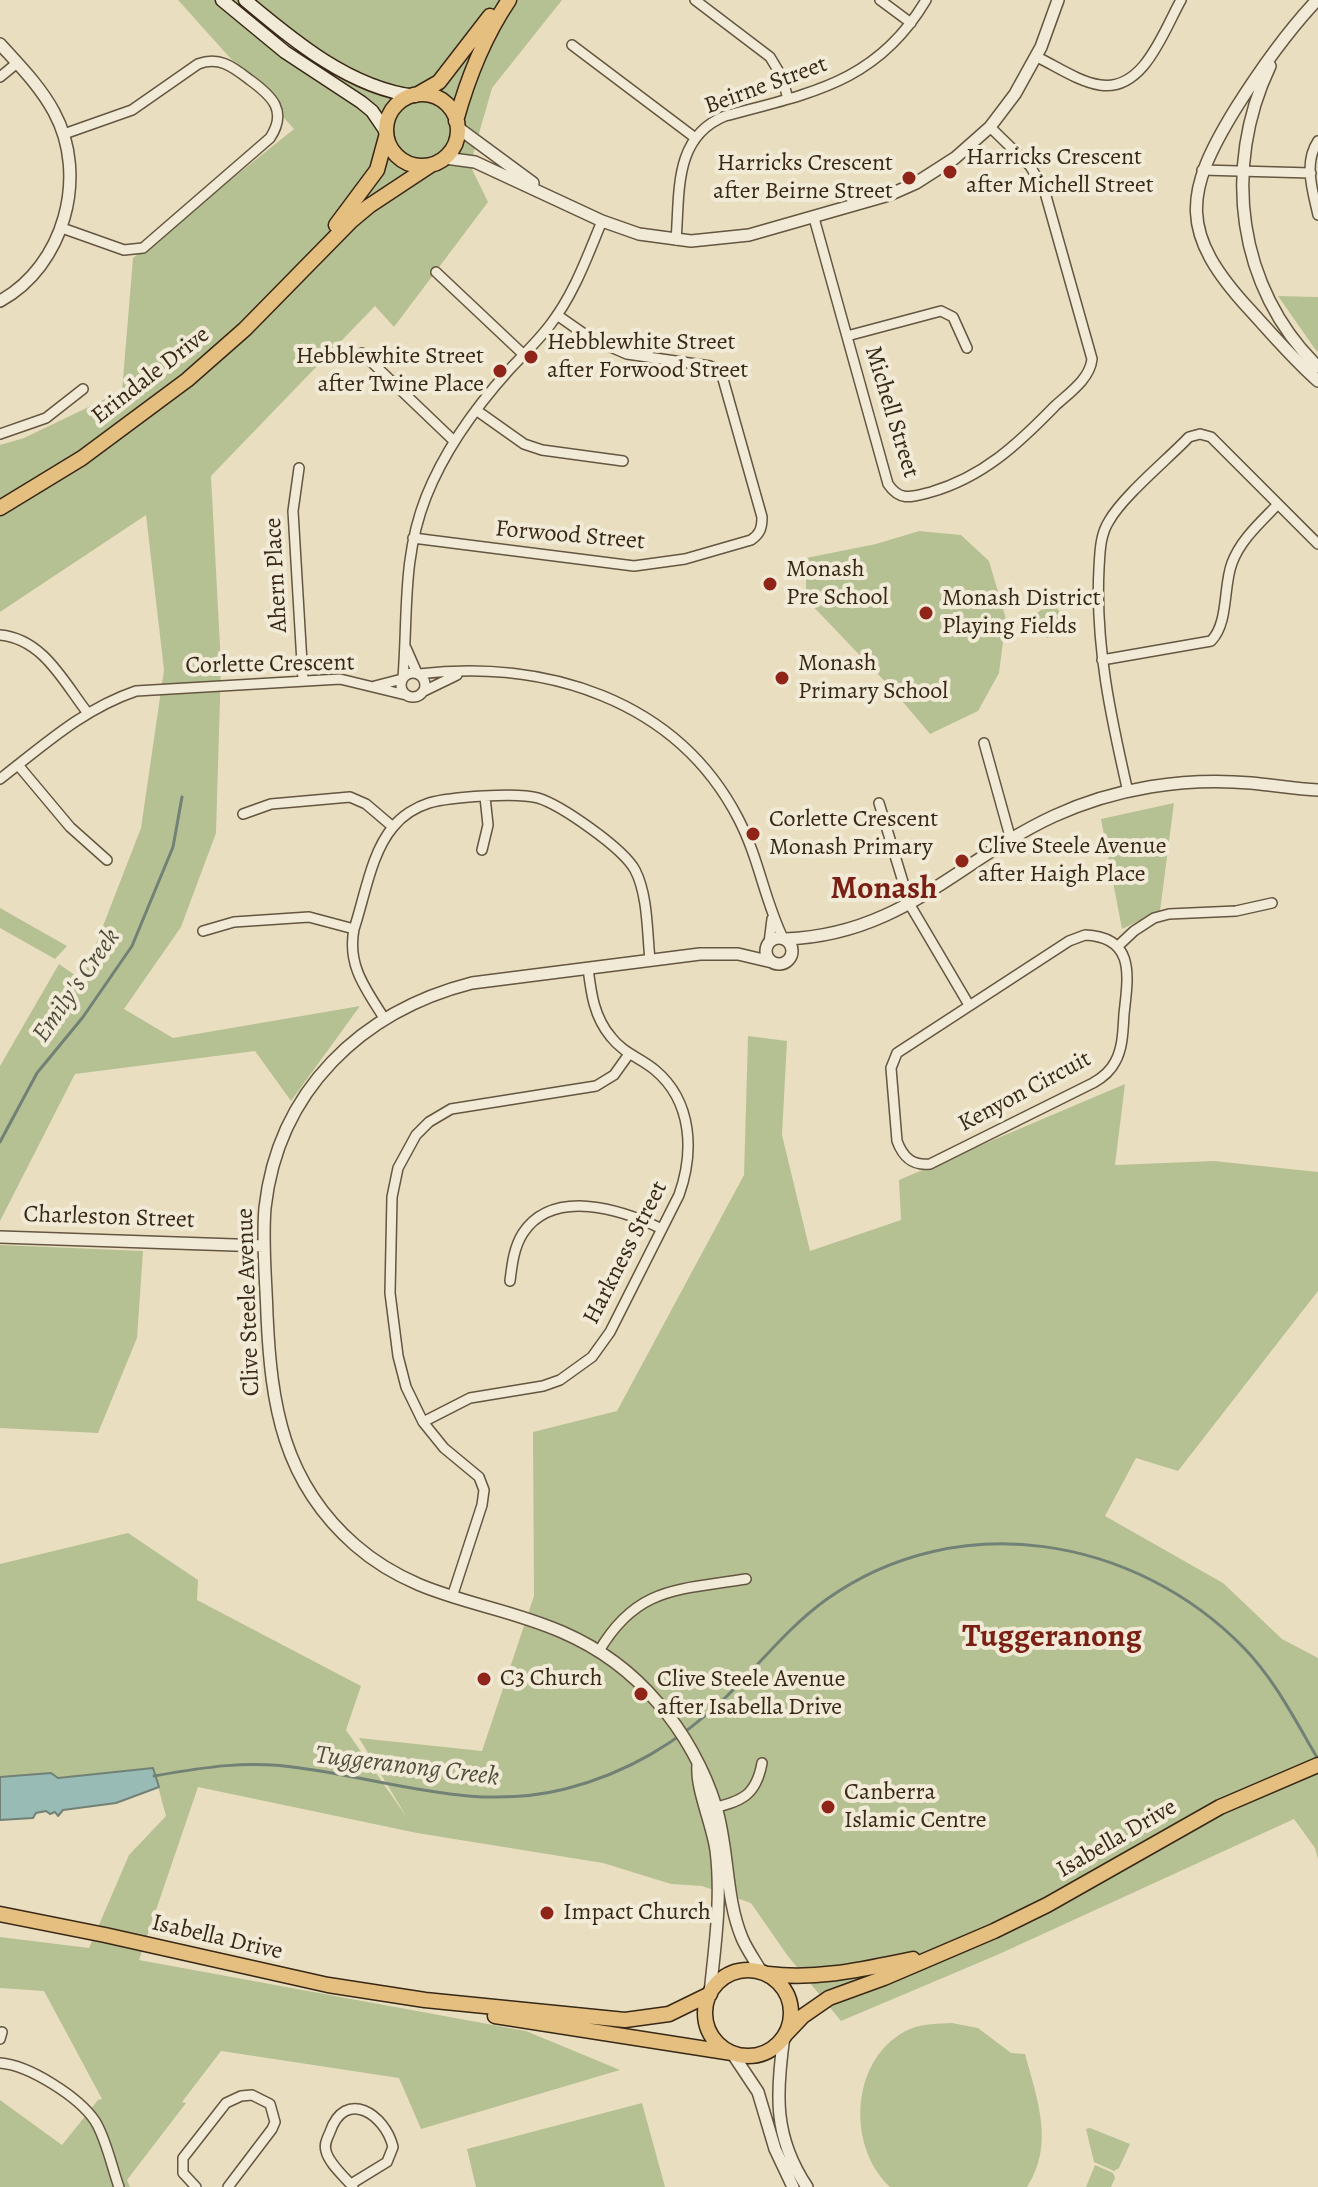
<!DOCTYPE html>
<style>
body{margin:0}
canvas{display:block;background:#eadec0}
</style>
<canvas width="1318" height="2187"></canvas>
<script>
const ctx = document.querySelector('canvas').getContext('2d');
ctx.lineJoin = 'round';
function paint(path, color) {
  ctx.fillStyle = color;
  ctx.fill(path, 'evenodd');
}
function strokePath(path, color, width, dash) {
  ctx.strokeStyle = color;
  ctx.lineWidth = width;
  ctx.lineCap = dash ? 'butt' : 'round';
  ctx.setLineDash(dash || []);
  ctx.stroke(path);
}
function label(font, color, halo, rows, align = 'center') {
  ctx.font = font + ' Alegreya,serif';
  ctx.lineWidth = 8;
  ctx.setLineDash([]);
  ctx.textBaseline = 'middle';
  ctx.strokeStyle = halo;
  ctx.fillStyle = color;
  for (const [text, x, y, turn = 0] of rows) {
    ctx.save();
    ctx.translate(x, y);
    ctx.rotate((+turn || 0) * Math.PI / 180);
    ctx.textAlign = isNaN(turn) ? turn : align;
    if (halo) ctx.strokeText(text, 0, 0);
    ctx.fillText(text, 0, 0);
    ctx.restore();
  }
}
const green = new Path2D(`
 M178,0H562L492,88L470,165L488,202L394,327L375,306L211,476L221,665L216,833L181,927L124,1009L173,1038L360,1006L291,1101L255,1051L75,1074L0,1221V1066L59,964L82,980L141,828L164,670L146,515L0,612V445L24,438L122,391L133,258L294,129Z
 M1278,296L1318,297V352L1315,349Z
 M919,531L961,535L989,561L1006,619L999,673L978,711L930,734L892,689L806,599V558L876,544Z
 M1046,606H1055L1059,611L1061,635L1047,638L1032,617Z
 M1174,803L1160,911L1122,929L1101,819Z
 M0,908L67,946L55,959L0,928Z
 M748,1036L787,1041L782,1135L810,1251L901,1220L899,1180L1125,1084L1115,1165L1214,1161L1318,1172V1291L1178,1471L1136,1458L1105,1516L1223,1583L1282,1639L1318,1658V1859L1315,1848L1294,1819L997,1955L841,2021L787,1955L751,1903L702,1886L671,1884L603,1863L417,1833L198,1787L139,1960L526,2031L620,2070L421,2129L399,2078L221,2051L182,2102L186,2103L127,2180L130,2187H0V2100L62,2145L98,2100L102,2099L44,1991L0,1988V1937L89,1948L129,1855L166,1816L153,1768L58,1778L44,1775L0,1777V1564L128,1533L198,1580L197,1600L361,1686L346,1730L406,1816L359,1738L482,1751L534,1596L533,1432L617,1411L744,1175Z
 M0,1245L143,1251L137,1338L98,1433L0,1428Z
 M952,2023L978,2028L1011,2053L1025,2054C1037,2099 1055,2144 1027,2187H890C845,2145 851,2055 910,2029C924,2023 938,2024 952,2023Z
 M642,2103L665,2187H476L467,2149Z
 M1090,2128L1130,2144L1119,2168L1114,2171L1094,2162L1086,2129Z
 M1095,2165L1113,2173L1115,2178L1111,2187H1086Z`);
const water = new Path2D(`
 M153,1768L159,1787L116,1803L63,1810L58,1816L55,1812L50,1814L46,1811L36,1813L33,1818L0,1820V1777L51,1773L58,1778Z`);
const stream = new Path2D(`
 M0,1142L37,1073L83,1017L132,946L173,847L182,797
 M154,1776C205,1767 247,1760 300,1768C390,1780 474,1812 565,1789C628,1773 679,1742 726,1697C760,1664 788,1627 827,1599C958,1506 1135,1536 1244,1648C1275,1680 1295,1720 1318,1759`);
const minor = new Path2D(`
 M695,0L770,57L782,77L788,99
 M880,0L911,23
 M572,45L694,137
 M1037,57C1056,66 1079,82 1100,85C1144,92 1164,30 1181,0
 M0,77L17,63
 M1318,141C1303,163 1313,192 1318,215
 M1202,170L1311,173
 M814,218L888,484C900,502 912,497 931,492C983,477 1018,444 1055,406C1069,393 1090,379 1092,359L1044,189L1030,166L990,127
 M62,228L124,250L143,248L270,138C288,111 272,96 250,80C233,67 220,56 198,64L132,110L64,134
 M676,240C680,193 673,137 725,116C810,93 877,83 926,0
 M436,272L524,355
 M847,336L941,311L953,317L967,348
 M362,353L454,441
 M476,410L524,444L542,450L623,461
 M0,434L46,418L83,389
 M299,468L293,511L303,680
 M413,538L634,566L685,559L751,540C760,534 762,528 762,517L723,379L718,370L710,366L627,354L590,338L557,315
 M0,635C43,639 63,681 87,712
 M406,648L417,673
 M1102,660L1211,641C1229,623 1223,586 1232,563C1241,539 1261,522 1278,504
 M401 685a12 12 0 1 1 24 0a12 12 0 1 1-24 0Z
 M419,674C545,659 676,699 738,818C759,858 764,899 783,938
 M403,678C408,614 402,558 426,497C445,449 475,408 509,370C523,355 538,341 550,325C574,294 587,257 602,221
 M375,686L402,679
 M424,691L457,675
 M984,743L1011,840
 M18,765L70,827L107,860
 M0,779C44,745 83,709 136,691L340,679L406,695
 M1128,792C1111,718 1095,645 1099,568C1100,552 1100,535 1109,521C1123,496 1168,459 1189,437L1200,434L1211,437L1318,544
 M879,803L910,905L969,1005
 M243,814L271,804L350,797L366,804L393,827
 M482,850L488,825L485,797
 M203,931L234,922L309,917L354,929
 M1085,935C1136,937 1128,977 1124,1014C1123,1030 1123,1048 1115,1062C1110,1072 1102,1078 1093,1083L930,1164C912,1166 903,1157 897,1141L891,1068L897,1053L1069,941Z
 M769,943L772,919
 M1118,946L1134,931L1154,918L1169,914L1236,911L1272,903
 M384,1018C365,988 347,965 354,929C365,896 371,853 393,827C402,816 416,807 429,803C450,797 517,792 538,798C561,805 623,848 635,870C648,895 647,932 650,960
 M510,1281C512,1264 514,1247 523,1233C554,1187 623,1210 662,1229
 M423,1422L470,1398L543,1386L560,1380L592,1357L610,1332L679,1195C694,1153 693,1102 655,1070C641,1058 623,1053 611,1037C594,1017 591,993 588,968
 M452,1597L482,1505L484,1490L479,1477L444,1448L423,1422L406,1387L398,1356L390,1293L392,1197L398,1168L416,1135L429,1122L451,1109L596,1086L614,1075L629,1054
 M599,1651C637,1586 679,1590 746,1579
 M710,1809C742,1801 756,1796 762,1763
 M0,2039L2,2032
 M0,2063C29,2065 79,2097 95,2121C106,2138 112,2168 119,2187
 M351,2184L387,2162L393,2147C385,2114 345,2088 330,2132C327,2139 324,2144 326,2151C329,2164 345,2177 353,2187
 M196,2187L183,2173V2158L226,2103L241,2096L252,2095L270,2104L275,2122L272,2129L228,2187`);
const tertiary = new Path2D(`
 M1317,0C1286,33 1260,70 1236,108C1183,194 1179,233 1250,310C1272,334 1293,359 1318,381
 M0,44C19,65 40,86 54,112C89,176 64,266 0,301
 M1270,66C1222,167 1237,288 1318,367
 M457,127L533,183
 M445,158L475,162L602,221L639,234L691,241L749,235L889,195L916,183L955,158L990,127L1015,94L1041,47L1058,0
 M766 951a13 13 0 1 1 26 0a13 13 0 1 1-26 0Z
 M785,939C902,935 957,861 1054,816C1115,788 1185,777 1251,783C1273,785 1296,789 1318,790
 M0,1237L264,1246
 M698,1765C696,1789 712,1823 716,1850C722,1898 715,1945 710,1993
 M762,1973C756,1962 747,1950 742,1938C725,1897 729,1850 716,1807C705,1771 684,1732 658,1703C632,1672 599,1648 562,1632C489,1600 419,1601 355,1545C283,1482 271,1405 267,1315C266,1280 262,1244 265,1208C278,1090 362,1011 472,983L700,954H738L772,962
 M784,2036C776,2093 773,2136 807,2187
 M732,2053L758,2092L775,2149L793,2187`);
const secondary = new Path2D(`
 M222,0L285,52L361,102L372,111L387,133
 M245,0C294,41 350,88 415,96`);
const primary = new Path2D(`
 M418,94L439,82L490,16
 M386 130a36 36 0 1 1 72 0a36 36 0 1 1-72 0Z
 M456,121C468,77 484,37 509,0
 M336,225L377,170L386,137
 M0,508L82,458L187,380L245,329L351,221L369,206L431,165
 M0,1914L105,1935L328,1985L425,2000L625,2020L669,2014L710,1994
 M705 2013a43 43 0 1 1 86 0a43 43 0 1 1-86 0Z
 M768,1974C818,1980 864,1969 913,1959
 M495,2016L732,2053
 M785,2035L803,2016L829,1998L884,1978L994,1931L1047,1905L1220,1807L1318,1765`);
const markers = [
 [950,172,8,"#8f2418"],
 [909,178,8,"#8f2418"],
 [531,357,8,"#8f2418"],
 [500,371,8,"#8f2418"],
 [770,584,8,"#8f2418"],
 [926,613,8,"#8f2418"],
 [782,678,8,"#8f2418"],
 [753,834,8,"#8f2418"],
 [962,861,8,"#8f2418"],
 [484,1679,8,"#8f2418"],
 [641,1694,8,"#8f2418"],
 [828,1807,8,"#8f2418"],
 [547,1913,8,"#8f2418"]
];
const streetNames = [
 ["Beirne Street",766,86,-20],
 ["Erindale Drive",151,376,-38],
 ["Michell Street",891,412,73],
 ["Forwood Street",570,536,5],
 ["Ahern Place",277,575,-93],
 ["Corlette Crescent",270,665,-1],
 ["Kenyon Circuit",1025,1092,-28],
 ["Charleston Street",109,1218,2],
 ["Harkness Street",626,1253,-63],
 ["Clive Steele Avenue",249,1302,-92],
 ["Isabella Drive",1117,1839,-30],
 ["Isabella Drive",217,1938,13]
];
const poiNames = [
 ["Harricks Crescent",966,158],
 ["after Michell Street",966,186],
 ["Harricks Crescent",893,164,"right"],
 ["after Beirne Street",893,192,"right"],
 ["Hebblewhite Street",547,343],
 ["after Forwood Street",547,371],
 ["Hebblewhite Street",484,357,"right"],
 ["after Twine Place",484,385,"right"],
 ["Monash",786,570],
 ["Pre School",786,598],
 ["Monash District",942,599],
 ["Playing Fields",942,627],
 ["Monash",798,664],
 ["Primary School",798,692],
 ["Corlette Crescent",769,820],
 ["Monash Primary",769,848],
 ["Clive Steele Avenue",978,847],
 ["after Haigh Place",978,875],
 ["C3 Church",500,1679],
 ["Clive Steele Avenue",657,1680],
 ["after Isabella Drive",657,1708],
 ["Canberra",844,1793],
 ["Islamic Centre",844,1821],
 ["Impact Church",563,1913]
];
const waterNames = [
 ["Emily's Creek",77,986,-55],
 ["Tuggeranong Creek",407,1767,7]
];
const districtNames = [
 ["Monash",884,890],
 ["Tuggeranong",1052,1638]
];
paint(green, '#b6c193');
paint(water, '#98bcb5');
strokePath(water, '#728175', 2);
strokePath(stream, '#728175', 3);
strokePath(minor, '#645640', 12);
strokePath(tertiary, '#645640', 14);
strokePath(secondary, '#382815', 15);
strokePath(primary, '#382815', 17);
strokePath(minor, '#f1ead6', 9);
strokePath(tertiary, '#f1ead6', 11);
strokePath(secondary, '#f1ead6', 12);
strokePath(primary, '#e5bf80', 14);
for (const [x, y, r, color] of markers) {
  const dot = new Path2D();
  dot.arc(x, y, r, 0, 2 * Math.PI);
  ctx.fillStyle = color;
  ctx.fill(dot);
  strokePath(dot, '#f1ead6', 3);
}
label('24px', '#382815', '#f1ead6', streetNames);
label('24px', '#382815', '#f1ead6', poiNames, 'left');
label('italic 26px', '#504d3d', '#f1ead6', waterNames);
label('bold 32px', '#7a1f14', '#f1ead6', districtNames);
</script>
